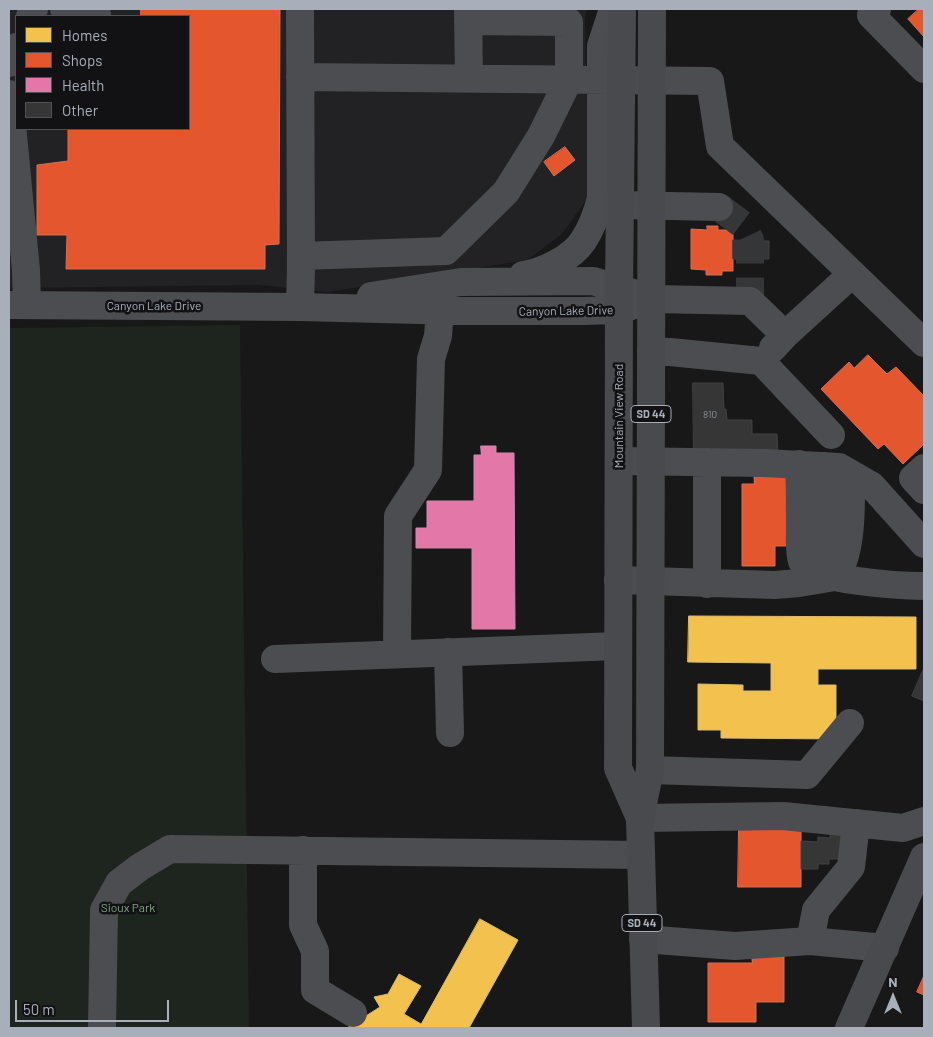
<!DOCTYPE html>
<style>
body{margin:0}
#map{position:relative;width:933px;height:1037px;overflow:hidden;background:#181818;font-family:Barlow,sans-serif}
canvas{display:block}
.frame{position:absolute;inset:0;border:10px solid #a8afba;pointer-events:none}
.legend{position:absolute;left:15px;top:15px;width:175px;height:115px;box-sizing:border-box;background:#121214;border:1px solid #4e5156;margin:0;padding:6px 9px;list-style:none;font-size:15px;color:#a8afba}
.legend li{display:flex;align-items:center;gap:10px;height:25px}
.legend b{width:25px;border:1px solid #4e5156}
.north{position:absolute;left:868px;top:972px;width:50px;height:50px;-webkit-text-stroke:4px #121214;paint-order:stroke;rotate:0deg;font-size:14px;font-weight:700;line-height:20px;text-align:center;color:#a8afba}
.north::after{content:'';display:block;margin:auto;width:18px;height:22px;background:#a8afba;clip-path:polygon(50% 0,100% 100%,50% 72%,0 100%)}
.scale{position:absolute;left:15px;top:1000px;width:154px;height:22px;box-sizing:border-box;border:2px solid #a8afba;border-top:0;padding-left:6px;font-size:15px;line-height:18px;white-space:nowrap;color:#a8afba;-webkit-text-stroke:4px #121214;paint-order:stroke}
</style>
<div id="map">
<canvas width="933" height="1037"></canvas>
<div class="frame"></div>
<ul class="legend">
<li><b style="height:14px;background:#f2c14e"></b>Homes</li>
<li><b style="height:14px;background:#e4572e"></b>Shops</li>
<li><b style="height:14px;background:#e377a8"></b>Health</li>
<li><b style="height:14px;background:#363637"></b>Other</li>
</ul>
<div class="north">N</div>
<div class="scale">50 m</div>
</div>
<script>
const ctx = document.querySelector('canvas').getContext('2d');
ctx.lineJoin = 'round';
function paint(path, color) {
  ctx.fillStyle = color;
  ctx.fill(path, 'evenodd');
}
function strokePath(path, color, width, dash) {
  ctx.strokeStyle = color;
  ctx.lineWidth = width;
  ctx.lineCap = dash ? 'butt' : 'round';
  ctx.setLineDash(dash || []);
  ctx.stroke(path);
}
function label(font, color, halo, rows, align = 'center') {
  ctx.font = font + ' Barlow,sans-serif';
  ctx.lineWidth = 5;
  ctx.setLineDash([]);
  ctx.textBaseline = 'middle';
  ctx.strokeStyle = halo;
  ctx.fillStyle = color;
  for (const [text, x, y, turn = 0] of rows) {
    ctx.save();
    ctx.translate(x, y);
    ctx.rotate((+turn || 0) * Math.PI / 180);
    ctx.textAlign = isNaN(turn) ? turn : align;
    if (halo) ctx.strokeText(text, 0, 0);
    ctx.fillText(text, 0, 0);
    ctx.restore();
  }
}
const built = new Path2D(`
 M9,9H587L585,17L589,196L562,234L527,260L328,292L258,285L9,288ZM16,16H189V129H16Z`);
const green = new Path2D(`
 M240,325L249,1028H9V328Z`);
const homes = new Path2D(`
 M689,616L916,617V669H818V685H836V739L721,738V730H698V684L743,685V691H771V663L688,662Z
 M480,919L518,940L469,1028H347L380,1007L374,997L388,994L399,974L421,986L404,1014L421,1024Z`);
const shops = new Path2D(`
 M141,9H280L279,244L265,245V269H66L67,235H37V165L68,161V129H189V16H141Z
 M919,9H924V37L908,19Z
 M565,147L575,160L554,176L544,162Z
 M707,226H718V230H733V271H722V275H706V270L691,269V229L707,230Z
 M868,355L887,374L896,367L924,396V444L903,464L884,444L878,449L821,389L849,362L854,368Z
 M754,469H789V546H775V566H742V484H754Z
 M739,827H801V887H738Z
 M752,956H784V1002H756V1022H708V963H752Z
 M924,976V995L917,992Z`);
const health = new Path2D(`
 M481,446H496V453H514L515,629H472V548H416V528H427V501H474V455H481Z`);
const building = new Path2D(`
 M733,240L769,241V259H733Z
 M693,383H723L724,409H726L727,420H752V434H777L778,456L694,457Z
 M924,668V701L912,696Z
 M830,833H841L840,859H829V864H818V869H801V841L818,842V837L830,838Z`);
const minorTunnel = new Path2D(`
 M719,207L743,225L750,240V301`);
const minor = new Path2D(`
 M64,9L97,14
 M300,9L301,268L300,307
 M468,9L469,78
 M877,9L871,15L924,69
 M30,16L34,9
 M9,63L16,47
 M300,77L710,81L720,146L924,343
 M9,94L26,270L27,305
 M620,205L719,207
 M301,256L446,251L506,192L541,136L569,79V22L468,21
 M523,275C543,272 572,258 583,241C592,228 597,213 601,198V46L613,9
 M371,296L461,282L593,281L653,299L750,301L785,335
 M9,305L300,307L460,311H584L619,310L653,299
 M773,348L785,335L852,274
 M651,352H670L761,361L831,435
 M619,461L764,463L839,467L872,486L924,544
 M707,462V584
 M799,464C800,486 800,508 800,530C800,539 799,552 802,561C810,581 904,586 924,586
 M825,466L827,548L835,577
 M924,468L913,478L924,490
 M618,580L775,585L799,583L835,577C853,554 851,503 851,474
 M448,652L450,733
 M397,654L398,516L428,470L431,359L438,336L440,310
 M275,659L618,646
 M650,770L807,775L850,723
 M640,818L783,816L903,828L924,821
 M303,850V925L315,951V990L353,1013
 M643,939L735,946L810,941L885,948
 M810,941L816,910L851,867L856,823
 M102,1028L104,910L119,883L140,867L170,849L640,855`);
const major = new Path2D(`
 M622,9L619,289L618,768L640,818
 M646,1028L640,818L650,770L652,9
 M849,1028L924,857`);
const numberNames = [
 ["810",710,415]
];
const shields = [
 [651,414,40],
 [642,923,40]
];
const shieldNames = [
 ["SD 44",651,414],
 ["SD 44",642,923]
];
const streetNames = [
 ["Canyon Lake Drive",154,306],
 ["Canyon Lake Drive",566,311,-1],
 ["Mountain View Road",619,416,-90]
];
const parkNames = [
 ["Sioux Park",128,908]
];
paint(built, '#222224');
paint(green, '#1d251e');
paint(homes, '#f2c14e');
strokePath(homes, '#dcbc6e', 1);
paint(shops, '#e4572e');
strokePath(shops, '#d27158', 1);
paint(health, '#e377a8');
strokePath(health, '#d188ad', 1);
paint(building, '#363637');
strokePath(building, '#404144', 1);
strokePath(minorTunnel, '#353638', 28, [28, 14]);
strokePath(minor, '#4c4d51', 28);
strokePath(major, '#494a4d', 28);
label('10px', '#8c9199', null, numberNames);
for (const [x, y, w] of shields) {
  const box = new Path2D();
  box.roundRect(x - w / 2, y - 8.5, w, 17, 4);
  ctx.fillStyle = '#121214';
  ctx.fill(box);
  strokePath(box, '#a8afba', 1);
}
label('bold 11px', '#a8afba', null, shieldNames);
label('12px', '#a8afba', '#121214', streetNames);
label('12px', '#80a67e', '#121214', parkNames);
</script>
